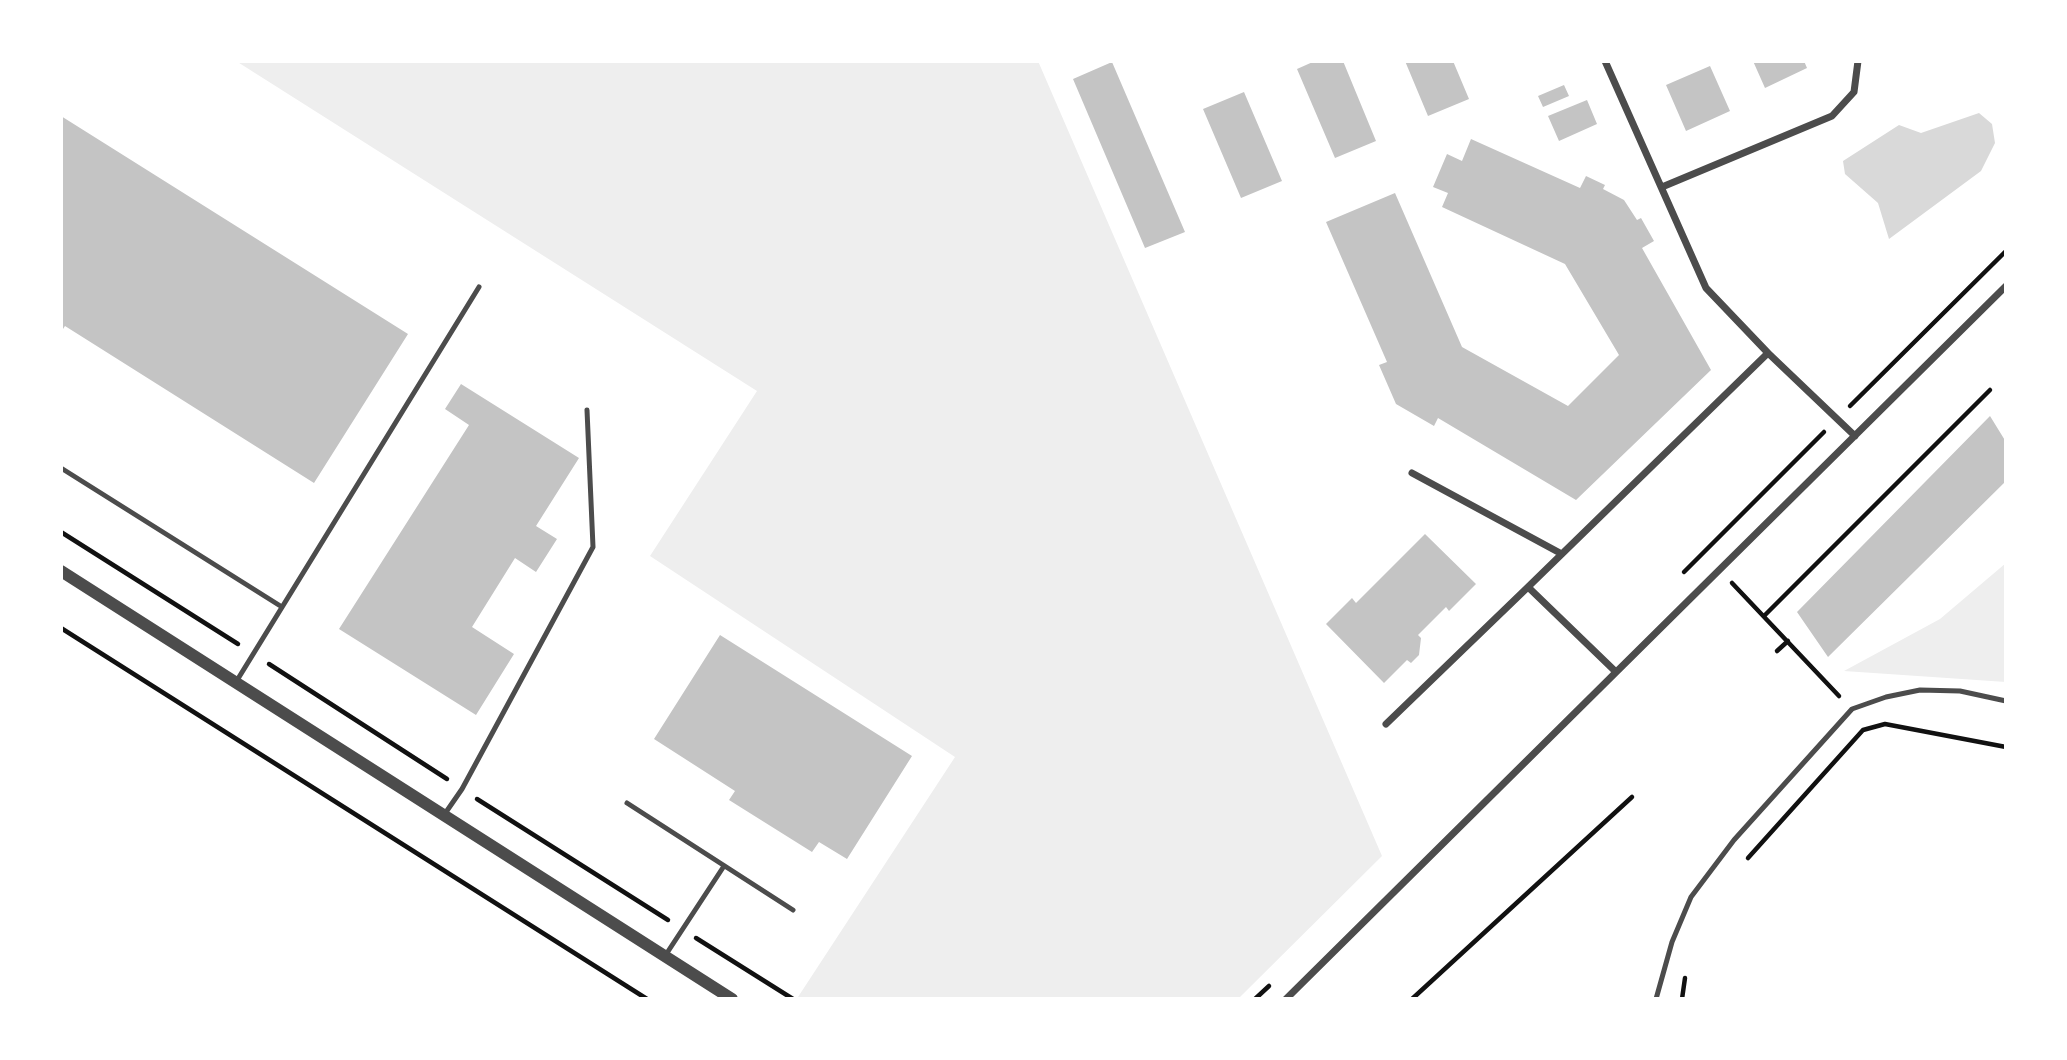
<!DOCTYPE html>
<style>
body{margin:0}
#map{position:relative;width:2067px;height:1060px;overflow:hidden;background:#fff;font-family:Signika,sans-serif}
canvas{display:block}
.frame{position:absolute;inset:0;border:63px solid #fff;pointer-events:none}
</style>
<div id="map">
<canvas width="2067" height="1060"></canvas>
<div class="frame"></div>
</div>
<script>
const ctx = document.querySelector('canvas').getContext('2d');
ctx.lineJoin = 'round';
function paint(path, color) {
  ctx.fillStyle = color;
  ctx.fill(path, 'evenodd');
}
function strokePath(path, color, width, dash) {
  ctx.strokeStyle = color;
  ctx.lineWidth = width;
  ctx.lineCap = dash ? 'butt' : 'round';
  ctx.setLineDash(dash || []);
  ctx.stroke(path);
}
const green = new Path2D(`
 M236,61H1038L1382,856L1238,999L798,997L955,757L650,556L757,391Z
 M2006,563V682L1844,671L1940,619Z`);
const water = new Path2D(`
 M1979,113L1992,124L1995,143L1981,171L1889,239L1878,203L1845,174L1843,161L1899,125L1921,133Z`);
const building = new Path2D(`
 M1315,61H1343L1376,141L1335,158L1297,69Z
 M1405,61H1453L1469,99L1428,116Z
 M1753,61H1804L1807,68L1765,88Z
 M1112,62L1185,232L1145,248L1073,79Z
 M1710,66L1730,111L1686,131L1666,85Z
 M1564,85L1569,96L1543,107L1538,96Z
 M1244,92L1282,181L1241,198L1203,109Z
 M1587,100L1597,124L1559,141L1548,116Z
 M61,116L408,334L314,483L65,326L61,332Z
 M1471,139L1580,188L1586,176L1605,185L1603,189L1624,200L1637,220L1641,218L1654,241L1642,248L1711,370L1576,500L1438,418L1434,426L1396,404L1379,365L1387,362L1326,222L1395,193L1462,347L1568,406L1619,355L1565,264L1442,207L1448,193L1433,187L1447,154L1462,161Z
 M461,384L579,458L536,526L557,539L536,572L515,558L472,627L514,654L476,715L339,629L469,425L445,409Z
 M1990,416L2006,442V481L1828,657L1797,612Z
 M1425,534L1476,584L1449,611L1446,607L1418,635L1421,638L1419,655L1411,663L1407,660L1384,683L1326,624L1352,598L1356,603Z
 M720,635L912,756L847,859L819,842L812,852L729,800L735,791L654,739Z`);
const path = new Path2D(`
 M1850,406L2006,251
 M61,532L238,644
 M1684,572L1824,432
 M1732,583L1839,696
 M1764,616L1990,390
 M61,628L647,999
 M1777,651L1788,641
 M269,664L447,779
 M477,799L668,920
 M1748,858L1863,730L1885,724L2006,747
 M696,938L793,999
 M1255,999L1269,986
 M1412,999L1632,797
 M1682,999L1685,978`);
const service = new Path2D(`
 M61,468L282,607
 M236,682L479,287
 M627,803L793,910
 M444,815L462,789L593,547L587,410
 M665,956L724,866
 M1656,999L1672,942L1691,897L1734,840L1852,709L1886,697L1920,690L1960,691L2006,701`);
const minor = new Path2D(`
 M1605,61L1706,288L1768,353L1528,587L1616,672
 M1662,187L1832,116L1854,92L1858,61
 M1768,353L1855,436
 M1412,473L1560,553
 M1386,724L1528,587
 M1286,999L2006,286`);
const tertiary = new Path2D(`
 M61,571L732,999`);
paint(green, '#eee');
paint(water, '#d9d9d9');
paint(building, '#c4c4c4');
strokePath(path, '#111', 4.5);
strokePath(service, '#4c4c4c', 5);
strokePath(minor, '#4c4c4c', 7);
strokePath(tertiary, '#4c4c4c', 12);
</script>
